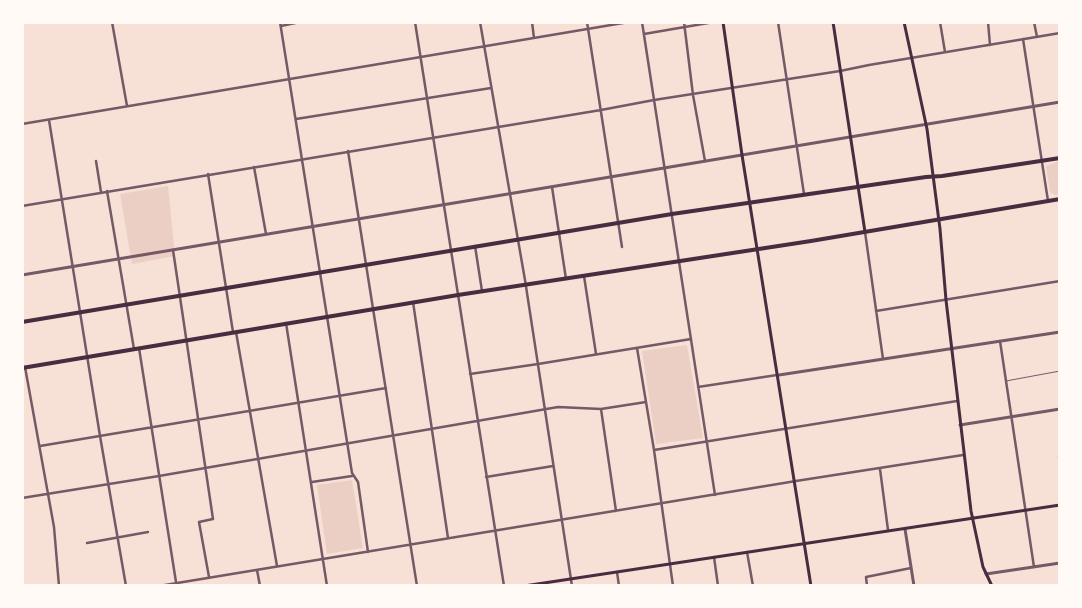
<!DOCTYPE html>
<style>
body{margin:0}
#map{position:relative;width:1082px;height:608px;overflow:hidden;background:#f7e1d7;font-family:"Sofia Sans Condensed",sans-serif}
canvas{display:block}
.frame{position:absolute;inset:0;border:24px solid #fffaf5;pointer-events:none}
</style>
<div id="map">
<canvas width="1082" height="608"></canvas>
<div class="frame"></div>
</div>
<script>
const ctx = document.querySelector('canvas').getContext('2d');
ctx.lineJoin = 'round';
function paint(path, color) {
  ctx.fillStyle = color;
  ctx.fill(path, 'evenodd');
}
function strokePath(path, color, width, dash) {
  ctx.strokeStyle = color;
  ctx.lineWidth = width;
  ctx.lineCap = dash ? 'butt' : 'round';
  ctx.setLineDash(dash || []);
  ctx.stroke(path);
}
const green = new Path2D(`
 M1059,161V195H1055L1050,192L1046,166Z
 M168,186L175,256L132,264L120,194Z
 M687,345L703,438L656,444L642,351Z
 M352,480L363,548L327,554L317,485Z`);
const service = new Path2D(`
 M1006,381L1060,371`);
const minor = new Path2D(`
 M112,22L127,106
 M280,22L352,473L358,482L368,552
 M415,22L504,586
 M480,22L525,280L572,586
 M532,22L534,38
 M587,22L622,247
 M642,22L715,495
 M684,22L693,95L705,161
 M778,22L804,194
 M940,22L945,52
 M988,22L990,45
 M1034,22L1037,37
 M281,26L300,22
 M644,34L714,22
 M1023,39L1048,201
 M296,119L491,88
 M49,120L100,436L126,586
 M22,124L629,22
 M348,151L417,586
 M96,161L101,192
 M254,167L266,234
 M208,174L233,332
 M552,187L566,279
 M107,191L134,349
 M22,206L601,110L654,100L840,71L869,65L1060,33
 M865,232L883,359
 M475,246L482,291
 M173,250L213,519L199,522L209,577
 M584,276L596,354
 M413,302L448,538
 M876,311L1060,281
 M286,323L327,586
 M236,332L277,566
 M1000,341L1034,567
 M139,348L176,582
 M637,348L654,450L673,586
 M25,367L54,527L59,586
 M470,374L538,364L691,339
 M698,387L777,375
 M601,409L616,511
 M40,446L386,388
 M654,450L957,401
 M1059,457H1060
 M880,469L888,530
 M486,477L553,466
 M312,482L352,476
 M22,498L159,476L558,407L601,409L646,402
 M87,543L148,532
 M747,552L753,586
 M714,557L718,586
 M257,570L260,586
 M617,572L619,586
 M159,586L796,481L963,455
 M867,586L866,577L911,568`);
const tertiary = new Path2D(`
 M22,275L1060,102
 M779,375L1060,332
 M960,425L1060,409
 M905,529L914,586
 M986,574L1060,563`);
const secondary = new Path2D(`
 M723,22L742,155L811,586
 M833,22L865,232
 M904,22L927,129L940,229L946,300L971,511L983,567L992,586
 M524,586L1060,505`);
const primary = new Path2D(`
 M22,322L672,214L926,177L942,176L1060,158
 M22,368L458,295L811,241L1060,199`);
paint(green, '#ebcfc5');
strokePath(service, '#755966', 1);
strokePath(minor, '#755966', 2.5);
strokePath(tertiary, '#755966', 3);
strokePath(secondary, '#4a2c40', 3);
strokePath(primary, '#4a2c40', 4);
</script>
